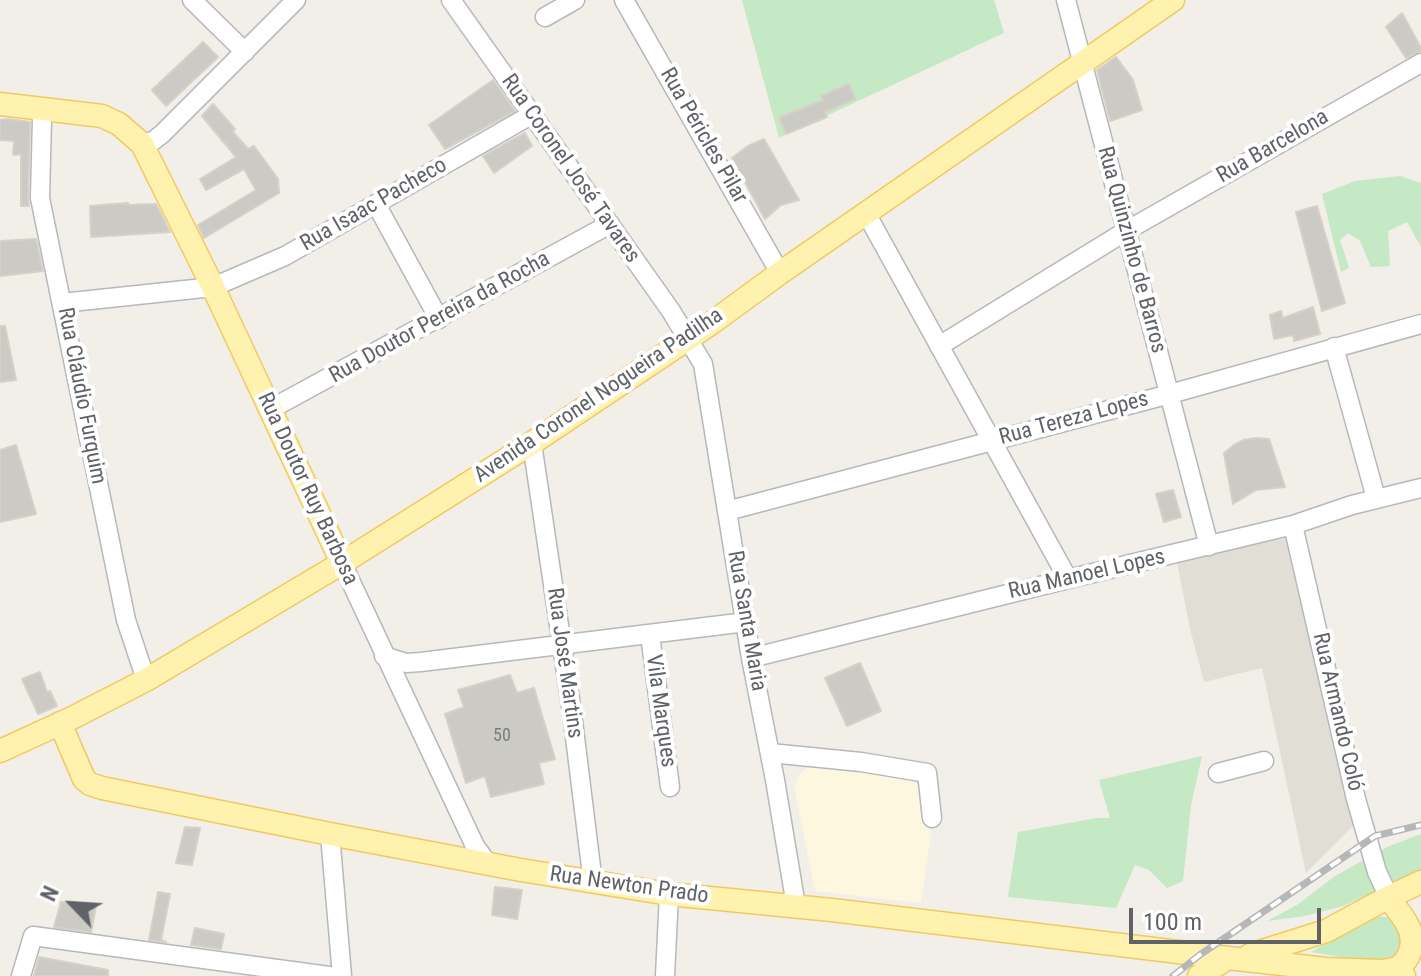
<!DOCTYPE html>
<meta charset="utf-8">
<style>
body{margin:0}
#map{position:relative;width:1421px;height:976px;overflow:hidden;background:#f1efe8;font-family:"Roboto Condensed",sans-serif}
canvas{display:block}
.north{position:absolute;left:32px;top:864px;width:80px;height:80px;-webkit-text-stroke:6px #fff;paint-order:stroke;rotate:295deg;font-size:22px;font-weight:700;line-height:32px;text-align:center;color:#5f6368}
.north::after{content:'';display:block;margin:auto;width:28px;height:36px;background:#5f6368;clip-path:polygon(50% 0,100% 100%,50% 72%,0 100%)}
.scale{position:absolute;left:1129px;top:908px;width:192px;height:36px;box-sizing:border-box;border:4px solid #5f6368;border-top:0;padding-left:10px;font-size:24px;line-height:28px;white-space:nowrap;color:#5f6368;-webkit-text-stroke:6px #fff;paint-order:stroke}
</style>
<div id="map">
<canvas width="1421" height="976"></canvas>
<div class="north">N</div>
<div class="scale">100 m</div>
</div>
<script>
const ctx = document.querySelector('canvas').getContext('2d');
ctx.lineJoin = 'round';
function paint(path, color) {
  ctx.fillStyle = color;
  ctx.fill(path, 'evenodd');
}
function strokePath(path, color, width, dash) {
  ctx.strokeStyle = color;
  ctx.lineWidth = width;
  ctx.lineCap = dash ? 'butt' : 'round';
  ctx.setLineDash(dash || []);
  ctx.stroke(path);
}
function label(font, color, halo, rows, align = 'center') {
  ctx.font = font + ' "Roboto Condensed",sans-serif';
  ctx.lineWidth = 8;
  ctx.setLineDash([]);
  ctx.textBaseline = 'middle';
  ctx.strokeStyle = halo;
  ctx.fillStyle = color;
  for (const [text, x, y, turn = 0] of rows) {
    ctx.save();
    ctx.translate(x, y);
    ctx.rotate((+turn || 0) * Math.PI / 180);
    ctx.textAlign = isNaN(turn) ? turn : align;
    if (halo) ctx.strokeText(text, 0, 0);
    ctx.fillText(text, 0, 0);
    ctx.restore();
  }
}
const commercial = new Path2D(`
 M813,766L914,780L922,788L931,834L921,903L815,891L794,787L799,776L805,769Z`);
const education = new Path2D(`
 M1286,538L1356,823L1306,873L1262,668L1204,682L1190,629L1177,562Z`);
const green = new Path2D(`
 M742,0H994L1004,33L779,138Z
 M1400,176L1421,183V247L1407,222L1388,231L1390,266L1371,267L1360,241L1348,233L1340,240L1349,268L1341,272L1322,194L1355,181Z
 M1202,756L1191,805L1183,881L1167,888L1149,870L1135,865L1116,908L1008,897L1018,832L1097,818H1110L1099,780Z
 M1421,834V870L1343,906L1305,916L1267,921L1297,905L1335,876L1387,847Z
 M1375,916L1386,917L1397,921L1403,945L1396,959L1383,964L1311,952Z`);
const building = new Path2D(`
 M1402,13L1421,48V51L1406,58L1386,27Z
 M203,42L218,57L166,106L152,90Z
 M1116,57L1133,80L1142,110L1110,121L1097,70Z
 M493,80L515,111L445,149L429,125Z
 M849,84L855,99L825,112L827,117L786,134L779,118L823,100L821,96Z
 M213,104L235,129L233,132L248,149L254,146L278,179L279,193L204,238L198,225L256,190L244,169L206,190L200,179L236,157L202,116Z
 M9,119L30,122L28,198L29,206H21V154L13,155L14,141L0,140V120Z
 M525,133L532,146L494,173L483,156Z
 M764,139L799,200L781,205L765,219L732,158L748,146Z
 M128,203V205L156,204L170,232L91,237L90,206Z
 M1317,206L1345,303L1322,311L1296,212Z
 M36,239L43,271L0,276V241Z
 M1313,307L1320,334L1294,341L1293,335L1274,339L1270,315L1281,311L1283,318Z
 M0,326H5L16,380L0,382Z
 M1256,438L1269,439L1285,487L1256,490L1233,504L1224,453L1234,445L1243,440Z
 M16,445L36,514L0,522V450Z
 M1173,490L1181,517L1164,522L1156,494Z
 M860,663L881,711L847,726L825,678Z
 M40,672L47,692L50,691L57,706L38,714L22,679Z
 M510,675L517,693L534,688L555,759L539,763L544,784L491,797L485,776L466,783L445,714L464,707L458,690Z
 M185,827L200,828L192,865L176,863Z
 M495,887L522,890L517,919L492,915Z
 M158,892L170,894L161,940L166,942L149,940Z
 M61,902L96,906L91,932L54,927Z
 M195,928L224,934L221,949L191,945Z
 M39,957L108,970V976H34Z`);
const minor = new Path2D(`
 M192,0L245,52
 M451,0L671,311L703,364L751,658L775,780L796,906
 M624,0L780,273
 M1066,0L1209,546
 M545,17L575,0
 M39,109L42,118L40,198L126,620L146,680
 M142,144L153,141L162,134L296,0
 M376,204L439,319
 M866,213L1068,579
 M62,303L213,287L285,256L531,115
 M939,346L1126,231L1421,63
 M1334,347L1376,498
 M269,410L610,224
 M532,443L572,713L593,883
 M727,511L1170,394L1421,324
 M1293,525L1356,799L1377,872L1389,897
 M342,563L475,846L488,864
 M650,635L670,787
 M384,656L406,663L421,662L746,622
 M751,658L1068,579L1293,525L1352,505L1421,488
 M770,753L861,762L927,773L932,818
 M1218,773L1264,761
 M330,834L342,976
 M21,976L33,936L329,976
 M665,976L669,894`);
const major = new Path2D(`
 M0,104L102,116L119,124L142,144L213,287L342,563
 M60,723L84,779L90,784L102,788L330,834L521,870L669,894L832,910L1228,958L1326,969L1380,971L1404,976
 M0,751L70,719L146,680L342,563L532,443L713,322L780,273L1173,0
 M1250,955L1326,931L1389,897L1421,882
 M1381,971C1387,970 1395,970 1400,966C1413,956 1415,937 1407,924C1402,914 1394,907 1389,897
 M1199,976L1228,958`);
const rail = new Path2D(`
 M1173,976L1201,954L1375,836L1421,825`);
const numberNames = [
 ["50",502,736]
];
const streetNames = [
 ["Rua Péricles Pilar",703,136,60],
 ["Rua Barcelona",1273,147,-30],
 ["Rua Coronel José Tavares",570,169,55],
 ["Rua Isaac Pacheco",374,205,-30],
 ["Rua Quinzinho de Barros",1131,250,75],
 ["Rua Doutor Pereira da Rocha",440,318,-29],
 ["Rua Cláudio Furquim",81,396,79],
 ["Avenida Coronel Nogueira Padilha",599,396,-34],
 ["Rua Tereza Lopes",1074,419,-15],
 ["Rua Doutor Ruy Barbosa",307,489,65],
 ["Rua Manoel Lopes",1087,575,-13],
 ["Rua Santa Maria",746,621,80],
 ["Rua José Martins",564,663,82],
 ["Vila Marques",660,711,82],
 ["Rua Armando Coló",1337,712,77],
 ["Rua Newton Prado",629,886,8]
];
paint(commercial, '#fef7e0');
paint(education, '#e1ded6');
paint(green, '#c5e8c5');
paint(building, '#cccac5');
strokePath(building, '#d6d1c6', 2);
strokePath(minor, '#b5b8bc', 21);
strokePath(major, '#f2c960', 25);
strokePath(minor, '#fff', 18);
strokePath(major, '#fff2af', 22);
strokePath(rail, '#b6b7b8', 7);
strokePath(rail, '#fff', 4, [12]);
label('18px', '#7a7d7f', null, numberNames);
label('22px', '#5f6368', '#fff', streetNames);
</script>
